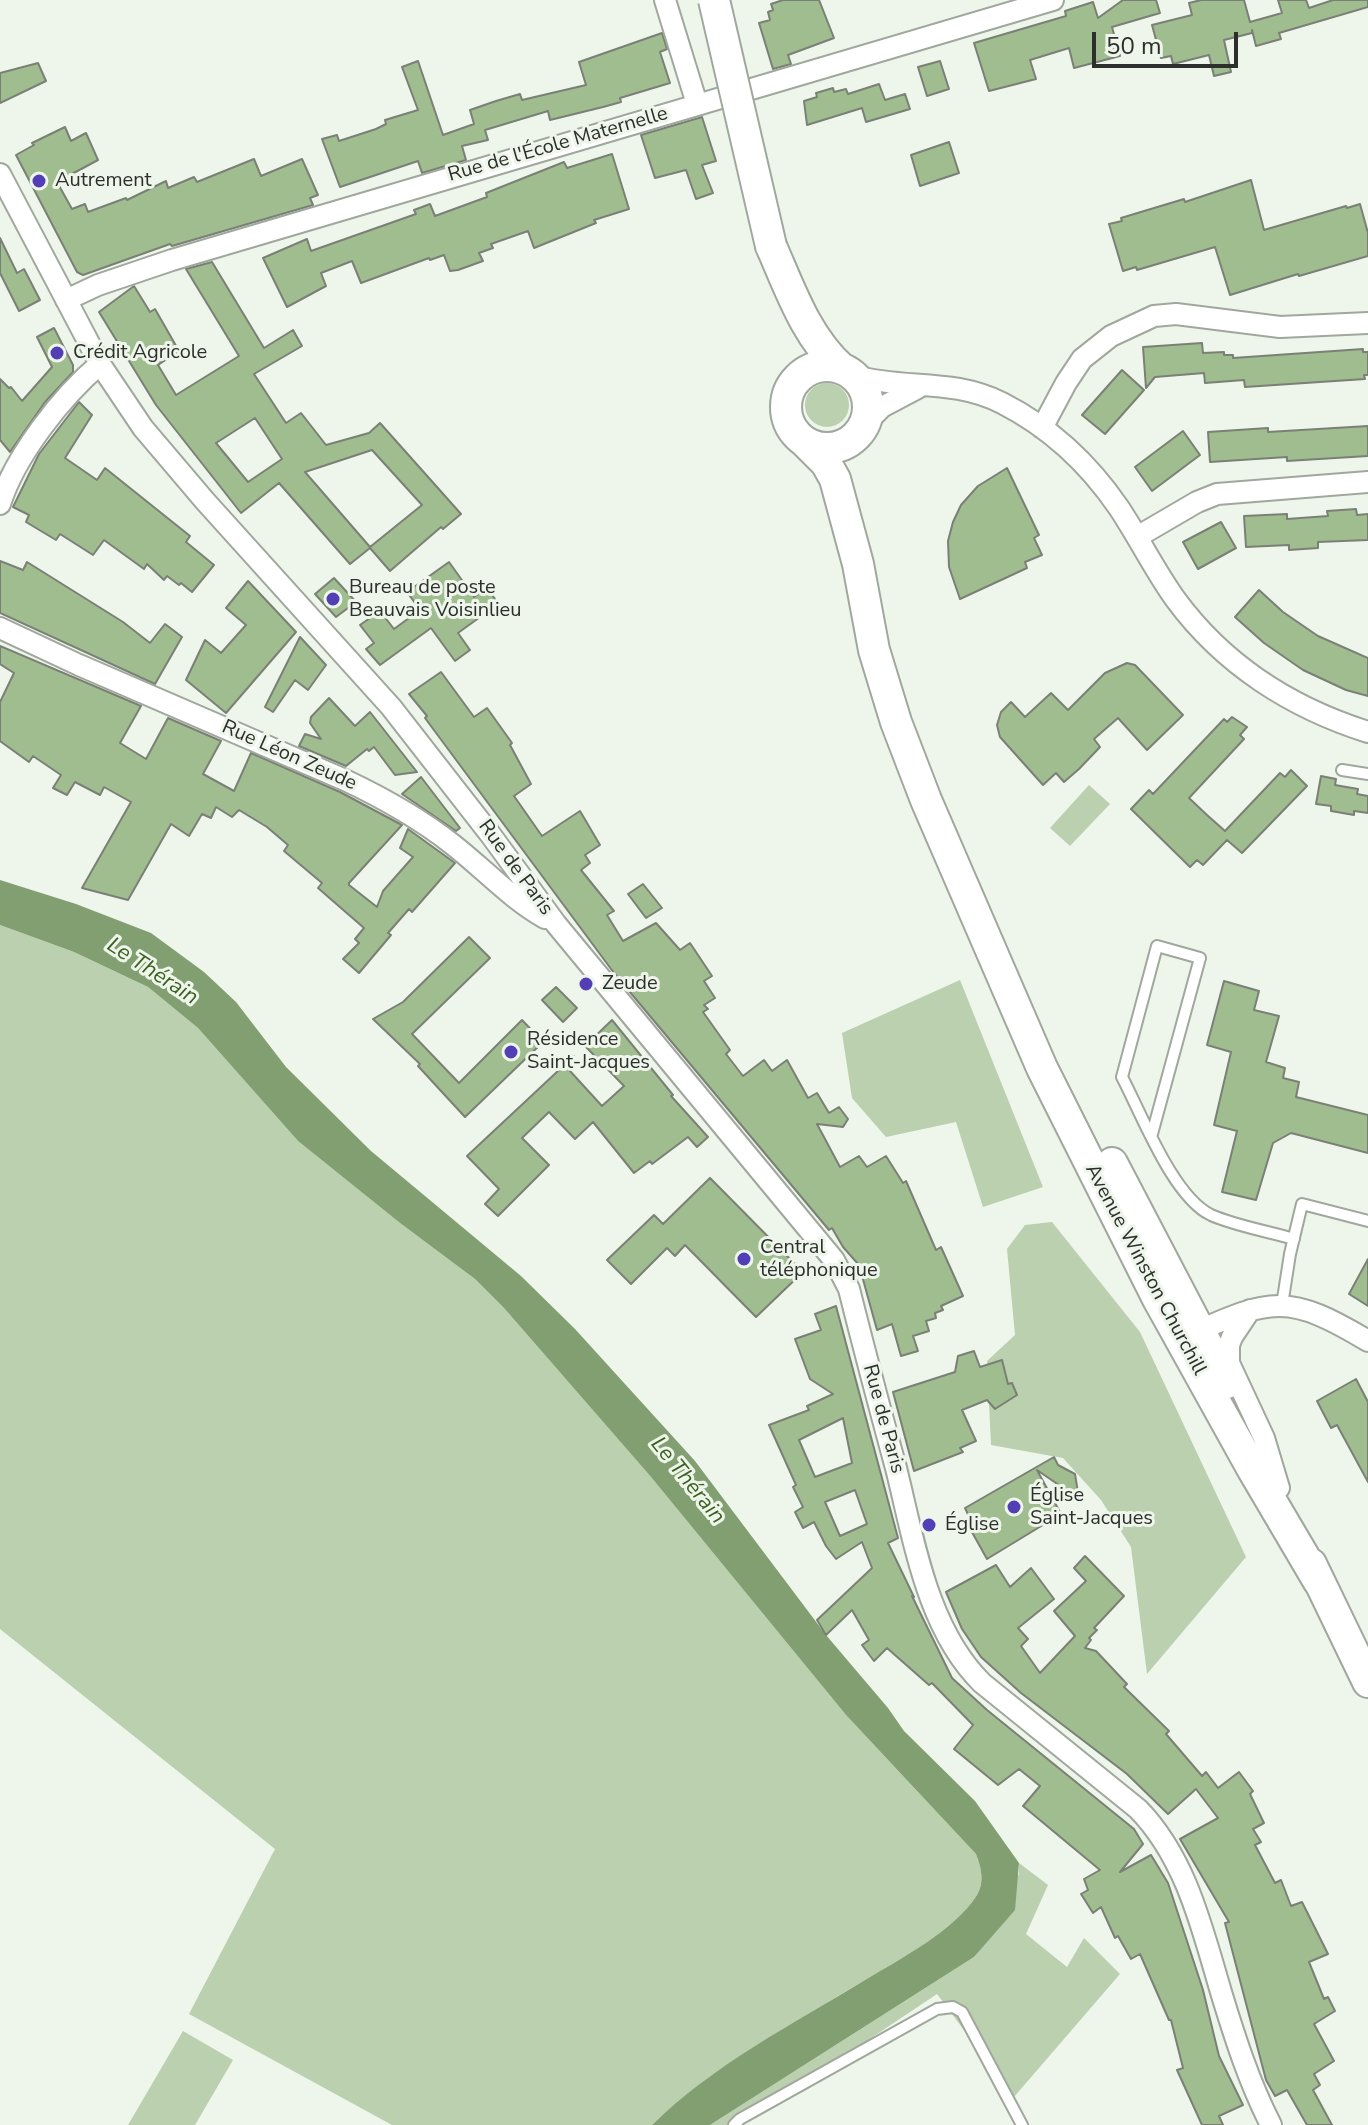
<!DOCTYPE html>
<meta charset="utf-8">
<style>
body{margin:0}
#map{position:relative;width:1368px;height:2125px;overflow:hidden;background:#eef5ea;font-family:"Nunito Sans",sans-serif}
canvas{display:block}
.scale{position:absolute;left:1092px;top:32px;width:146px;height:36px;box-sizing:border-box;border:4px solid #2c2f2b;border-top:0;padding-left:10px;font-size:24px;line-height:28px;white-space:nowrap;color:#2c2f2b;-webkit-text-stroke:6px #eef5ea;paint-order:stroke}
</style>
<div id="map">
<canvas width="1368" height="2125"></canvas>
<div class="scale">50 m</div>
</div>
<script>
const ctx = document.querySelector('canvas').getContext('2d');
ctx.lineJoin = 'round';
function paint(path, color) {
  ctx.fillStyle = color;
  ctx.fill(path, 'evenodd');
}
function strokePath(path, color, width, dash) {
  ctx.strokeStyle = color;
  ctx.lineWidth = width;
  ctx.lineCap = dash ? 'butt' : 'round';
  ctx.setLineDash(dash || []);
  ctx.stroke(path);
}
function label(font, color, halo, rows, align = 'center') {
  ctx.font = font + ' "Nunito Sans",sans-serif';
  ctx.lineWidth = 6;
  ctx.setLineDash([]);
  ctx.textBaseline = 'middle';
  ctx.strokeStyle = halo;
  ctx.fillStyle = color;
  for (const [text, x, y, turn = 0] of rows) {
    ctx.save();
    ctx.translate(x, y);
    ctx.rotate((+turn || 0) * Math.PI / 180);
    ctx.textAlign = isNaN(turn) ? turn : align;
    if (halo) ctx.strokeText(text, 0, 0);
    ctx.fillText(text, 0, 0);
    ctx.restore();
  }
}
const green = new Path2D(`
 M805 405a22 22 0 1 1 44 0a22 22 0 1 1-44 0Z
 M1089,785L1110,804L1070,846L1050,828Z
 M0,925L74,952L148,987L198,1028L298,1141L400,1223L475,1279L504,1308L651,1477L846,1715L976,1854C981,1867 985,1882 977,1895C954,1932 896,1961 860,1983C792,2024 708,2070 652,2125H392L189,2014L275,1849L0,1629Z
 M960,980L1043,1187L983,1207L956,1122L886,1137L852,1098L842,1033Z
 M1052,1222L1140,1332L1246,1557L1147,1674L1131,1547L1101,1500L1063,1458L991,1445L987,1361L1015,1335L1007,1249L1025,1225Z
 M1019,1863L1048,1885L1026,1934L1067,1967L1084,1938L1120,1974L1014,2097L937,1994L741,2125H710L974,1957L986,1942L1019,1874Z
 M183,2031L233,2060L195,2125H128Z`);
const water = new Path2D(`
 M0,880L76,904L151,933L204,972L236,1002L286,1067L371,1151L521,1276L575,1329L695,1461L826,1635L888,1708L904,1731L975,1801L1019,1863L1015,1910L974,1957L710,2125H652C713,2065 793,2024 865,1980C900,1959 954,1931 977,1895C985,1882 981,1867 976,1854L846,1715L651,1477L504,1308L475,1279L400,1223L298,1141L198,1028L148,987L74,952L0,925Z`);
const building = new Path2D(`
 M783,0H819L834,38L788,55L791,64L773,69L759,23L770,20L768,12L773,10L771,4Z
 M1123,0H1156L1160,13L1112,27L1120,56L1074,68L1069,48L1030,60L1036,79L989,91L974,43L1066,16L1065,11L1093,2L1098,18Z
 M1201,0H1244L1250,22L1282,13L1278,0H1306L1309,8L1333,0H1368V7L1279,33L1281,39L1256,46L1252,30V33L1224,40L1231,72L1214,76L1209,55L1173,64L1171,56L1161,58L1152,25L1192,15L1189,3Z
 M662,33L667,49L660,52L670,83L620,98L621,102L603,107L550,120L548,111L485,130L488,140L462,146L466,160L422,173L418,161L340,187L322,139L337,135L339,141L376,129L386,124L385,120L418,110L402,67L418,61L443,135L474,124L470,110L496,101L520,94L522,100L586,85L579,62Z
 M940,61L949,89L927,96L918,67Z
 M38,63L46,81L0,103V73Z
 M879,84L885,100L905,94L910,109L866,122L862,108L807,125L804,101L817,97L816,93L833,88L834,92L846,89L848,94Z
 M702,117L716,161L702,165L713,193L696,199L686,170L655,178L641,135Z
 M65,127L71,141L86,133L98,160L57,182L72,209L85,204L88,212L126,198L127,200L166,181L168,188L194,177L197,182L254,159L261,176L302,159L318,195L310,198L313,205L172,246L170,244L83,275L77,272L16,155L34,145L32,143Z
 M949,142L959,173L920,186L911,155Z
 M612,154L629,209L594,220L596,223L534,248L528,231L491,244L493,248L479,253L483,261L458,270L450,271L444,255L430,260L429,258L361,283L352,261L321,273L326,286L287,307L263,258L307,239L311,251L416,214L414,210L430,204L435,216L487,197L486,193L564,162L567,168Z
 M1251,180L1264,230L1346,206L1347,208L1360,204L1368,233V256L1299,276L1298,274L1230,295L1215,247L1137,270L1136,267L1123,271L1109,224L1122,221L1121,218L1184,199L1185,202Z
 M0,238L17,273L24,269L40,300L19,311L0,273Z
 M212,262L264,348L293,330L302,346L254,374L286,423L301,413L326,445L369,433L380,423L461,514L443,529L441,527L390,571L370,548L350,564L279,483L241,513L156,405L99,312L134,286L150,312L155,309L179,351L158,365L176,395L239,356L186,269ZM255,418L282,459L248,482L216,443ZM372,450L422,505L370,547L305,472Z
 M54,328L73,365V372L45,402L10,452L0,440V379L9,388L11,387L22,401L52,367L37,337Z
 M1202,343L1203,353L1224,352V355H1233V358L1363,349V352H1368V375H1364L1365,379L1245,387L1244,380L1205,383L1204,373L1155,377L1146,388L1143,347Z
 M1122,370L1144,390L1105,434L1082,415Z
 M79,402L92,415L65,458L97,480L105,468L190,536L186,542L214,565L192,592L181,583L179,585L167,576L164,580L147,564L144,569L104,540L93,555L60,534L56,540L26,522L29,515L13,507L39,454Z
 M1368,426V456L1287,461V457L1210,462L1208,432L1268,428V432Z
 M1183,431L1200,455L1152,491L1135,467Z
 M1007,468L1039,535L1034,538L1042,555L1025,562L1027,568L960,599L949,567L948,541L953,522L961,505L978,486Z
 M1356,509L1357,515L1368,514V540L1318,542V548L1289,550V545L1246,547L1244,516L1287,514V519L1328,516L1327,511Z
 M1221,522L1236,548L1198,569L1183,542Z
 M0,561L23,570L27,562L123,622L150,643L165,624L173,630L182,637L155,684L0,613Z
 M449,562L474,597L488,588L498,604L458,633L470,650L455,661L431,628L380,665L366,649L374,643L360,625L380,611L394,629L420,610L407,592Z
 M334,578L356,602L336,617L315,594Z
 M248,581L296,632L226,713L186,680L205,640L221,653L246,625L226,608Z
 M1259,590L1283,612L1318,636L1368,658V696L1346,690L1303,670L1264,643L1235,617Z
 M300,637L326,665L308,690L295,680L273,712L265,707Z
 M0,646L141,706L120,743L146,759L168,718L221,741L203,774L234,791L251,753L340,792L402,825L349,883V885L377,907L383,891L413,857L400,848L408,829L455,863L412,912L409,909L388,933L391,935L359,973L343,959L359,943L355,939L364,928L318,888L322,883L284,851L288,845L267,827L239,810L232,817L216,807L211,818L202,814L189,836L171,824L128,900L82,888L131,802L104,787L100,795L75,782L67,795L53,788L61,775L33,756L29,762L0,741V702L14,673L0,664Z
 M1127,663L1135,665L1183,715L1147,750L1118,718L1094,739L1100,747L1079,769L1064,782L1056,773L1043,785L1000,737L997,725L1001,712L1011,702L1025,717L1051,693L1068,710L1105,673Z
 M441,672L474,717L487,708L512,743L510,745L531,784L514,796L542,836L580,811L600,845L585,855L590,863L581,870L614,911L607,915L623,941L656,923L680,950L690,943L712,976L704,981L715,998L704,1005L708,1009L703,1012L730,1050L726,1054L743,1076L764,1060L772,1071L787,1060L808,1098L817,1093L829,1113L839,1107L848,1119L843,1127L817,1124L840,1167L859,1156L867,1167L886,1156L903,1183L906,1181L936,1250L941,1247L963,1296L941,1306L943,1310L935,1313L936,1318L926,1321L929,1331L913,1336L918,1351L901,1356L892,1324L877,1330L859,1265L843,1247L832,1228L829,1230L614,973L425,718L427,716L409,694Z
 M329,698L355,726L370,712L417,772L395,775L374,747L369,751L367,749L346,766L299,746L305,734L321,739L310,723L311,717Z
 M1232,717L1247,727L1240,735L1244,739L1189,798L1207,815L1225,831L1280,773L1285,777L1291,770L1307,786L1242,853L1227,840L1203,865L1197,860L1190,867L1131,809L1149,790L1153,794L1224,719L1227,722Z
 M1321,776L1336,779L1335,785L1358,789L1357,794L1368,796V813L1354,811V815L1331,811V806L1316,804Z
 M421,777L460,828L456,831L402,794Z
 M643,884L662,908L646,918L628,894Z
 M469,937L490,958L412,1034L459,1083L522,1020L543,1042L465,1117L418,1066L420,1064L373,1019L403,1002Z
 M1224,981L1259,991L1254,1010L1279,1016L1266,1062L1285,1068L1283,1078L1299,1082L1296,1097L1368,1115V1153L1291,1133L1273,1143L1256,1200L1222,1192L1237,1131L1214,1125L1231,1052L1207,1045Z
 M556,987L577,1008L563,1022L542,1000Z
 M612,1020L673,1095L671,1096L708,1137L697,1147L688,1137L652,1164L650,1161L634,1173L593,1122L575,1139L549,1112L522,1138L549,1165L498,1216L485,1204L499,1189L467,1156L574,1056L570,1071L602,1106L624,1086L585,1046Z
 M710,1178L803,1272L756,1317L685,1245L675,1256L667,1248L631,1284L607,1260L654,1215L663,1224Z
 M1368,1259V1306L1349,1294Z
 M836,1306L898,1538L888,1543L914,1597L912,1596L952,1678L987,1710L1134,1829L1143,1844L1120,1872L1151,1855L1168,1883L1203,1990L1219,2056L1243,2105L1219,2116L1223,2125H1202L1177,2070L1183,2068L1171,2020H1169L1140,1954L1131,1959L1118,1936L1115,1938L1101,1907L1093,1913L1081,1894L1088,1890L1084,1879L1100,1870L1023,1806L1040,1786L1019,1769L998,1785L954,1749L973,1725L932,1683L929,1685L887,1648L874,1661L862,1645L869,1640L852,1610L826,1635L817,1620L872,1568L862,1542L836,1559L826,1546L814,1522L803,1528L795,1512L803,1507L793,1487L796,1485L769,1425L809,1410L807,1406L833,1394L810,1379L795,1339L821,1330L815,1314ZM843,1418L852,1463L815,1477L799,1440ZM855,1490L867,1524L840,1536L825,1502Z
 M974,1351L980,1367L1002,1360L1008,1384L1012,1383L1017,1395L995,1409L987,1400L962,1410L976,1441L960,1448L963,1452L914,1471L893,1392L955,1372L958,1356Z
 M1356,1379L1368,1402V1482L1337,1425L1331,1428L1317,1401Z
 M1054,1457L1058,1465L1075,1474L1079,1499L1037,1470L1061,1514L987,1559L968,1525L972,1523L965,1508Z
 M1085,1556L1124,1596L1094,1628L1097,1630L1089,1638L1091,1640L1085,1648L1096,1651L1127,1684L1124,1687L1169,1731L1166,1734L1202,1776L1206,1772L1218,1788L1239,1772L1253,1791L1250,1794L1264,1823L1253,1829L1261,1842L1255,1845L1275,1883L1281,1880L1291,1906L1302,1902L1328,1954L1309,1962L1324,1999L1328,1997L1335,2011L1314,2024L1334,2061L1314,2074L1320,2085L1313,2090L1332,2125H1307L1287,2090L1275,2096L1266,2080L1225,1923L1229,1922L1180,1839L1218,1818L1196,1789L1168,1814L1127,1774L1021,1693L981,1657L962,1629L946,1592L996,1565L1010,1587L1031,1568L1054,1599L1018,1628L1028,1639L1021,1646L1040,1673L1075,1636L1054,1611L1086,1581L1074,1568Z`);
const lane = new Path2D(`
 M1342,770L1368,774
 M1152,1134L1200,958L1157,946L1122,1077C1142,1115 1173,1197 1211,1215C1236,1226 1267,1231 1294,1239
 M1282,1305L1290,1254L1302,1204L1368,1221
 M734,2125L740,2119L937,2009L953,2007L962,2012L1022,2125`);
const street = new Path2D(`
 M665,0L697,104
 M0,174L100,364L143,428L205,501L391,707L490,834L556,924L834,1260L849,1289C864,1349 880,1409 896,1468C914,1540 927,1629 982,1683L1138,1809C1186,1858 1202,1928 1221,1992C1235,2038 1249,2082 1271,2125
 M66,300L98,285L172,260L1053,0
 M854,376C907,390 952,378 1002,403C1049,427 1089,464 1119,508C1139,538 1155,571 1176,600C1224,665 1292,708 1368,732
 M864,425L882,407L918,388
 M1042,428L1066,383L1082,359L1111,336L1154,316L1176,314L1280,327L1368,323
 M0,504C15,456 62,396 100,364
 M1137,537L1197,502L1217,494L1368,482
 M0,628L79,665L345,780C383,798 419,818 452,844C483,868 511,899 545,918
 M1250,1310L1232,1337L1229,1345V1363L1264,1438L1279,1488
 M1190,1335C1271,1297 1290,1294 1368,1341`);
const secondary = new Path2D(`
 M771,246C790,289 806,337 842,369
 M786 407a41 41 0 1 1 82 0a41 41 0 1 1-82 0Z
 M804,441L826,463L835,479L858,564L874,650L896,722L926,800L1042,1068L1158,1299L1253,1470L1319,1582
 M1112,1163L1227,1383
 M1311,1564L1368,1682`);
const secondaryBridge = new Path2D(`
 M714,0L771,246`);
const markers = [
 [39,181,8,"#523fb6"],
 [57,353,8,"#523fb6"],
 [333,599,8,"#523fb6"],
 [586,984,8,"#523fb6"],
 [511,1052,8,"#523fb6"],
 [744,1259,8,"#523fb6"],
 [1014,1507,8,"#523fb6"],
 [929,1525,8,"#523fb6"]
];
const streetNames = [
 ["Rue de l'École Maternelle",558,145,-16],
 ["Rue Léon Zeude",289,756,24],
 ["Rue de Paris",515,868,54],
 ["Avenue Winston Churchill",1145,1270,62],
 ["Rue de Paris",883,1419,75]
];
const poiNames = [
 ["Autrement",55,181],
 ["Crédit Agricole",73,353],
 ["Bureau de poste",349,588],
 ["Beauvais Voisinlieu",349,611],
 ["Zeude",602,984],
 ["Résidence",527,1040],
 ["Saint-Jacques",527,1063],
 ["Central",760,1248],
 ["téléphonique",760,1271],
 ["Église",1030,1496],
 ["Saint-Jacques",1030,1519],
 ["Église",945,1525]
];
const waterNames = [
 ["Le Thérain",152,972,33],
 ["Le Thérain",687,1481,51]
];
paint(green, '#bad0ae');
paint(water, '#829f72');
paint(building, '#a0bd8f');
strokePath(building, '#7a8076', 2);
strokePath(lane, '#a0a79c', 14);
strokePath(street, '#a0a79c', 24);
strokePath(secondary, '#a0a79c', 34);
strokePath(lane, '#fff', 10);
strokePath(street, '#fff', 20);
strokePath(secondary, '#fff', 30);
strokePath(secondaryBridge, '#a0a79c', 34, []);
strokePath(secondaryBridge, '#fff', 30);
for (const [x, y, r, color] of markers) {
  const dot = new Path2D();
  dot.arc(x, y, r, 0, 2 * Math.PI);
  ctx.fillStyle = color;
  ctx.fill(dot);
  strokePath(dot, '#eef5ea', 3);
}
label('20px', '#2c2f2b', '#eef5ea', streetNames);
label('20px', '#2c2f2b', '#eef5ea', poiNames, 'left');
label('italic 22px', '#3b5f1f', '#eef5ea', waterNames);
</script>
